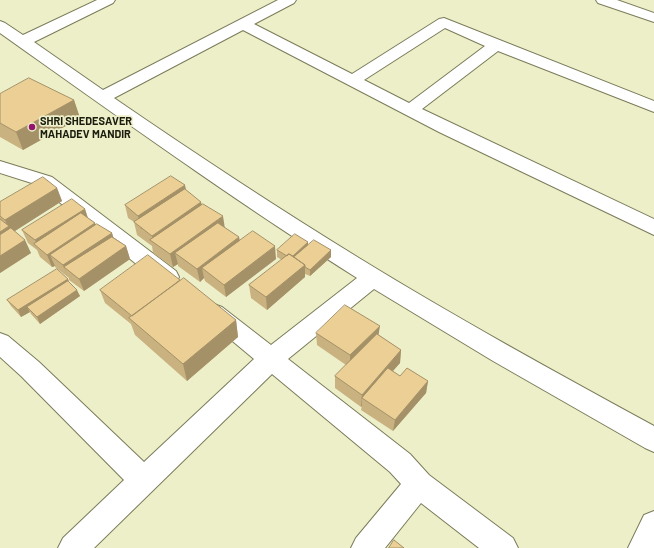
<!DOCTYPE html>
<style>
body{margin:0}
canvas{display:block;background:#edefc9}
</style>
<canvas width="654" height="548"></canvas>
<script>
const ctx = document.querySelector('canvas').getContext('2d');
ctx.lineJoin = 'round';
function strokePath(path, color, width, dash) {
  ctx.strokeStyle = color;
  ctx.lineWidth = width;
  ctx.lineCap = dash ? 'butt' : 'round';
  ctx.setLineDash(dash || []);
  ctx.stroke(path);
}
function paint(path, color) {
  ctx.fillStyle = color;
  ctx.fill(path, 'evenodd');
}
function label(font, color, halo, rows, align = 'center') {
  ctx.font = font + ' Barlow,sans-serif';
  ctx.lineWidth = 3.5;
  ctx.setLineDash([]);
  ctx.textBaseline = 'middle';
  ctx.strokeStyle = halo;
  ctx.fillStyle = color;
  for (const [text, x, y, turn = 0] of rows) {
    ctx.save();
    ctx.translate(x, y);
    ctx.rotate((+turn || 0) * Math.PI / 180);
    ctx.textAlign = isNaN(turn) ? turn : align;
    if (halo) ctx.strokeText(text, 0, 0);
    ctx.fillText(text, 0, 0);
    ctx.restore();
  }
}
const street = new Path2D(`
 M97,0H115L113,3L34,42L103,90L278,0H296L294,3L254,24L352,74L439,19L444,18L654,101V112L498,51L422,109L654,219V235L439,132L243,30L114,98C194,153 276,207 359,258C455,317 555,372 654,426V452L645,448L493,361L374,289L288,359L410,454L429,475L513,538L518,548H479L421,503L385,548H351L356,538L401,484L390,472L272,374L94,548H58L63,538L124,480L21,376L0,357V333L8,336L39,362L144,462L254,359L206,319L202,313L206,307L214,304L222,307L271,345L357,278C235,201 117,116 0,33V21L5,23L23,35ZM445,28L485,46L409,103L364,80Z
 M596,0H617L654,13V22L598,3Z
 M0,161L52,177L176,271L179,277L176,283L168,285L160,283L38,185L0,173Z
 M654,511V548H628L644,515Z`);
const wall = new Path2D(`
 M0,94L74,100L80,118L23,150L0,137Z
 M57,188L62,201L14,231L31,253L0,273V202Z
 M186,190L202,204L224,227L239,237L240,241L276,259L226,297L205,281L204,278L200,282L178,266V264L173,267L153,253L152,246L137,235L134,222L128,218L125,205Z
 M85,209L88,218L95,223L96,225L112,233L113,237L126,246L130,259L84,291L69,280V278L55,267V266L52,267L40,257L37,250L28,243L22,230Z
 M308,245L331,250V257L310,276L305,274V277L267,310L251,298L249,285L282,260L277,257V250Z
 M68,279L69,282L80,296L40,324L31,314L30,312L21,317L11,306L7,300Z
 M180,280L236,320L238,337L187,381L135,335L131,324L105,303L100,290Z
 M316,333L379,335L401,350L400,363L393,371L400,376L428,381L426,393L393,431L361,410L362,406L361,407L335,388V376L346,365L317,345Z`);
const shadedWall = new Path2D(`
 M74,100L80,118L23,150L16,132Z
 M185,185L188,198L141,229L138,216Z
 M57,188L62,201L12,233L0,248V232L8,227L5,220Z
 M201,202L204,215L154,243L152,236Z
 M85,209L89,222L38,247L35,240Z
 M223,216L225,229L175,253L178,264L173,267L170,254Z
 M95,223L99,235L50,255L55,266L52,267L47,255Z
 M112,233L116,246L64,267L68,278L63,265Z
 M239,237L241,249L202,268L204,278L200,282L197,269Z
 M25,240L31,253L0,273V256Z
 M308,242V249L292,259L290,258Z
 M126,246L130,259L84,291L79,279Z
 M275,246L276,259L226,297L224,285Z
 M331,250V257L310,276V270Z
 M305,265V277L267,310L266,297Z
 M68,279L70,285L27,307L30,312L21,317L18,310Z
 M77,290L80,296L40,324L37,317Z
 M236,320L238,337L187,381L183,364Z
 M380,326L378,338L350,367V355Z
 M401,350L400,363L366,401L362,398V406L361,407L362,395Z
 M428,381L426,393L393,431L395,420Z`);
const building = new Path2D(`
 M29,78L74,100L16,132L0,123V94Z
 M171,176L185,185L138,216L125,205Z
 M43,177L57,188L5,220L0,216V202Z
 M185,189L201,202L152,236L134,222Z
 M72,199L85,209L35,240L22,230Z
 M203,204L223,216L170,254L150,240Z
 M81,213L95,223L47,255L34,244Z
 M0,219L9,226L0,232Z
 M218,223L239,237L197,269L175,253Z
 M97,224L112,233L63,265L50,255Z
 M11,228L25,240L0,256V235Z
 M253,231L275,246L224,285L202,268Z
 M295,234L308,242L293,256L289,254L287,256L277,250Z
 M112,237L126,246L79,279L64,267Z
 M314,240L331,250L310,270L305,267V265L294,257Z
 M289,254L305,265L266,297L249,285Z
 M148,255L180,280L132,316L100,290Z
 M57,269L68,279L18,310L7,300Z
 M184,278L236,320L183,364L129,318Z
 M68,281L77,290L37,317L27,307Z
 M345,305L380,326L350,355L316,333Z
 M377,334L401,350L362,395L335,376Z
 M388,368L400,376L407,368L428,381L395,420L362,398Z
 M394,540L404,548H389Z`);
const markers = [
 [32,127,4,"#94136d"]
];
const poiNames = [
 ["SHRI SHEDESAVER",40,121],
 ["MAHADEV MANDIR",40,134]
];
strokePath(street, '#7b7c5a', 2);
paint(street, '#fff');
paint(wall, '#cab280');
paint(shadedWall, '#a49168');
paint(building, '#ebcf95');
strokePath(building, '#a49168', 1);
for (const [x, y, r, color] of markers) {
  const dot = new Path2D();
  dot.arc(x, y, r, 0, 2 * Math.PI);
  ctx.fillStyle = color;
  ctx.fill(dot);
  strokePath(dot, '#edefc9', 1.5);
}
label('bold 11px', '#1c1d0f', '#edefc9', poiNames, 'left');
</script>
